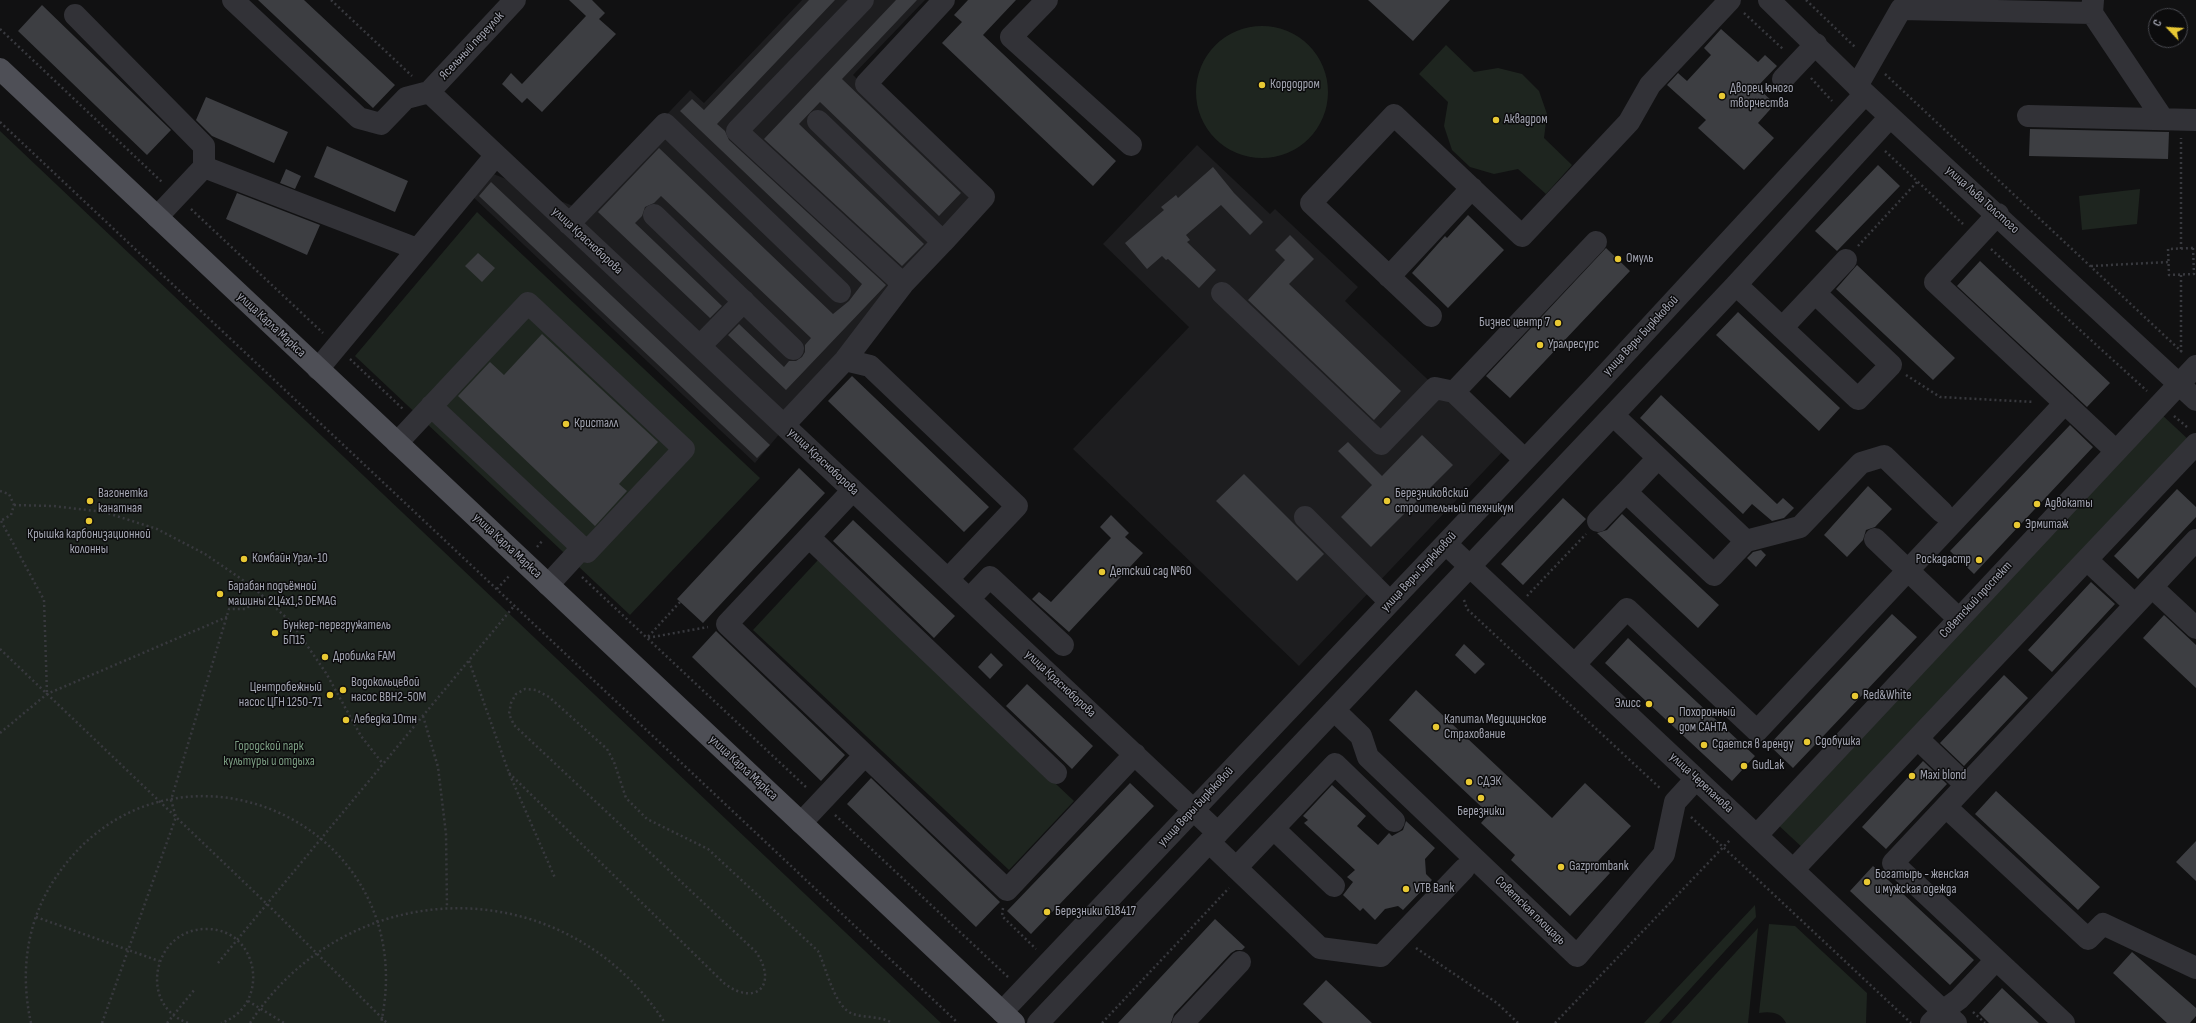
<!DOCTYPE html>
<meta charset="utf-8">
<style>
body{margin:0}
#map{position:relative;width:2196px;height:1023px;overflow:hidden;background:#111112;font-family:"Sofia Sans Condensed",sans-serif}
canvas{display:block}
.north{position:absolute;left:2148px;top:8px;width:40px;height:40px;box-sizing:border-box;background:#0c0c0d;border:1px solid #48494f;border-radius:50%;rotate:295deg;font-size:11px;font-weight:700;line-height:16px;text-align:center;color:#a3a5b2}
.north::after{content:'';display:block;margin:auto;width:14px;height:18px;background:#e8c833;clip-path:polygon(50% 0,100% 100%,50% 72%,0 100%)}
</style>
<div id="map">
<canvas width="2196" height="1023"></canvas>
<div class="north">С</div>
</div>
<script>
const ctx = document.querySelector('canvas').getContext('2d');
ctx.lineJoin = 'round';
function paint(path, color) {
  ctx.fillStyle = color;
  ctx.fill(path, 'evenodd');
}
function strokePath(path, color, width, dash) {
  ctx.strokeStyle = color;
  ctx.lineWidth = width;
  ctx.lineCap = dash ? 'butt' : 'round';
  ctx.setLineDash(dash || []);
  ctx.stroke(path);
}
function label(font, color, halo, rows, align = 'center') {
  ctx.font = font + ' "Sofia Sans Condensed",sans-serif';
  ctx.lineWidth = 3;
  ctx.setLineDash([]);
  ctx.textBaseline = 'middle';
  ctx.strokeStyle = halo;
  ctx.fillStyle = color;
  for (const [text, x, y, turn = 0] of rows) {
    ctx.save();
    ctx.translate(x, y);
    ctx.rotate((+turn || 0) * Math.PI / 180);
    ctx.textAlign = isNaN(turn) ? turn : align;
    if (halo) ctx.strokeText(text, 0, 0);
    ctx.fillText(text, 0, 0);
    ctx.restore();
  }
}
const built = new Path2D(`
 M802,0H925L853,75L979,196L755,463L471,195L491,173L578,208L690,90L704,103Z
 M1197,145L1270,214L1275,209L1358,287L1345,301L1503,451L1299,666L1073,449L1189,327L1103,244Z`);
const green = new Path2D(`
 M1196 92a66 66 0 1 1 132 0a66 66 0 1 1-132 0Z
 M1446,45L1474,72L1498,68L1522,74L1539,91L1547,114L1544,138L1572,165L1546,194L1518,169L1494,174L1470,167L1452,150L1444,126L1448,102L1419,74Z
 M0,131L941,1023H0Z
 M2140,189L2137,224L2082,230L2079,196Z
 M477,212L760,478L630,615L355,356Z
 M2160,413L2190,441L1805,850L1775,822Z
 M818,560L1074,801L1009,870L753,630Z
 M1755,905L1756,917L1659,1023H1644Z
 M1769,924L1795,926L1867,993L1866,1023H1786C1781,1012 1770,1011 1759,1013Z
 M1758,928L1748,1023H1671Z`);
const building = new Path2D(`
 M258,0H304L395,85L373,108Z
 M569,0H592L605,13L599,19L616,34L542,112L527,98L522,103L502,84L511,73L522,84L586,16Z
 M809,0H835L717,124L725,131L729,140L886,285L786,390L728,335L739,324L784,367L789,361H796L802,357L805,352V345L811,338L661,196L654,203L645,207L642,216L635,223L722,306L710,318L598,212L659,148L833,314L849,301L862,284L680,111L692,99L704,110Z
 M896,0H917L842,79L961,193L939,216L820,102L799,124L924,244L902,266L764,139Z
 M968,0H1016L983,35L1116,161L1093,186L942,43L962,22L954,15Z
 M1368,0H1450L1413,41Z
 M42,5L171,130L147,155L18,31Z
 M1721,29L1758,62L1765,55L1777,66L1757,87L1775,104L1758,123L1774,138L1744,170L1698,128L1706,120L1667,85L1678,73L1687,81L1711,55L1704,48Z
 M206,97L288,132L274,163L212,136L196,120Z
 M2030,129L2169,132L2168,159L2029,156Z
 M327,146L408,181L395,212L314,177Z
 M1878,165L1900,186L1837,251L1815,231Z
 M1213,167L1234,193L1263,222L1250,235L1221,205L1186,235L1190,240L1187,242L1216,270L1199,288L1168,259L1166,260L1162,256L1147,269L1125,243L1164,210L1161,207L1176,195L1178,198Z
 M286,169L301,176L295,189L280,183Z
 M491,182L770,445L757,458L479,196Z
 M237,193L320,225L307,255L226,219Z
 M1468,215L1504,250L1448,308L1412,273L1445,236L1447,238Z
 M1290,235L1314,259L1289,284L1401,391L1374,420L1248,300L1285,260L1275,250Z
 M1606,248L1630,271L1510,398L1486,376Z
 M478,253L495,268L482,282L465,266Z
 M1980,261L2110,383L2087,407L1957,286Z
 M1857,265L1955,358L1933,380L1836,289Z
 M1738,312L1840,408L1819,431L1716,335Z
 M542,334L658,442L619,484L627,491L595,526L458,396L490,362L504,375Z
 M852,376L989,507L964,532L828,401Z
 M1661,395L1777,504L1783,498L1794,508L1784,518L1772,521L1752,504L1743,514L1640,418Z
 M2070,425L2093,447L1974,574L1950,551Z
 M1422,435L1453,465L1371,547L1341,517L1372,485L1338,451L1348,442L1382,476Z
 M799,468L825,493L703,623L677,599Z
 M1244,474L1324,554L1297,581L1216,501Z
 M1868,486L1892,509L1875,527L1866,530L1863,540L1847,557L1824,535Z
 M2177,489L2196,507V517L2138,579L2114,556Z
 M1563,498L1586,519L1523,585L1501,564Z
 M1622,514L1719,605L1698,628L1597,533L1607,530Z
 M1111,515L1129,533L1125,537L1143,553L1069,632L1032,599L1039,592L1051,602L1111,538L1100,527Z
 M853,520L955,616L934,638L833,541Z
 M1761,550L1766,555L1756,567L1747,558L1753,552Z
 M2091,582L2115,604L2052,672L2028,650Z
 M1892,614L1917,637L1793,768L1769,745Z
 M2164,615L2196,645V688L2143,638Z
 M716,631L845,755L821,781L692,657Z
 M1628,638L1755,756L1732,781L1605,663Z
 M1464,644L1485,664L1475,674L1455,655Z
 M991,653L1003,665L990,679L978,667Z
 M2004,675L2028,698L1964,766L1940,743Z
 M1027,684L1093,746L1072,769L1006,706Z
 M1416,690L1552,818L1585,783L1631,826L1598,861L1610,873L1570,916L1511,860L1515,855L1481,823L1489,814L1389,720Z
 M1923,761L1947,784L1886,849L1862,827Z
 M871,778L1000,902L976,927L847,804Z
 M1130,783L1154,806L1031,934L1007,911Z
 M1332,785L1366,816L1357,826L1378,845L1389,833L1392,836L1403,830L1406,821L1435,848L1425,859L1426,874L1432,880L1403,910L1398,906L1385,909L1375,920L1363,908L1360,911L1343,895L1353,882L1347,877L1355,870L1304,823L1308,820L1303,816Z
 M1996,791L2100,887L2078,910L1975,814Z
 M2196,841V881L2176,862Z
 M1873,866L1974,960L1950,985L1850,891Z
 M1215,919L1245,947L1242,950H1236L1231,953L1174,1014L1171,1023H1118Z
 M2132,952L2196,1008V1016L2190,1023H2167L2113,973Z
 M1326,980L1372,1023H1323L1303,1004Z
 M2002,988L2039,1023H1989L1979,1013Z`);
const path = new Path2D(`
 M331,0L412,76
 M1806,0L1856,48
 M1744,13L1784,50
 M0,29L163,183
 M1885,74L2182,352
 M1811,78L1832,101
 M0,122L958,1023
 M1885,151L1963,224
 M191,209L323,333
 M1858,246L1917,182
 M2193,248L2194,274L2169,275L2168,249Z
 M1991,249L2147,391
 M2181,249V138
 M2091,266L2169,262
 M2181,352V274
 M350,359L403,409
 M1906,375L1940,397L2034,402
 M2174,416L2187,427
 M0,491L9,494L14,505L11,515L0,521
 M14,505L53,506L104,512L157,529L205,554L253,587L291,622L326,673L361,736L383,764
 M1,521L44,600L47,694
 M537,547L543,540
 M582,577L807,788
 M497,589L510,575
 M1527,596L1586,534
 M1464,600L1467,609L1661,789
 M680,602L647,638L708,627
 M0,649L267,904L387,1023
 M469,661L509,773L555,878
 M423,716L438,767L446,834L447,908
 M0,733L47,694L227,617
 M509,773L725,984C757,1007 778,984 756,952L514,725L509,714L511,703L516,694L525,689L536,690L549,697L607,749L614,762L626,798L647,819L708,849L818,951C827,969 834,1007 853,1014C866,1018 881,1016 892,1023
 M835,815L1008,977
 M1691,817L1911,1023
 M1003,908L1002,916L1036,949
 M36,917L159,961
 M1416,948L1497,1003L1518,1023
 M218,963L514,606
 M248,1001L284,1023
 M1973,1012L1985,1023
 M31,1023C20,974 26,923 54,880C165,710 425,819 381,1023
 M102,1023L176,817L171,800L229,609H245L263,597
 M167,1023L195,989
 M188,1023C137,1005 153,928 207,929C260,929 271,1006 221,1023
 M250,1023C350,871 565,869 665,1023
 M1102,1023L1229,888
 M1555,1023L1731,839`);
const minor = new Path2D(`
 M233,0L359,118L381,124L406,98L429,92
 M1047,0L1011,37L1131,145
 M1769,0L1857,86L2196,400
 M2093,0L2092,13L2163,119
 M75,15L204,146V167L157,217
 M1783,79L1816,44
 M1857,86L1901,9L2092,13
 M429,92L1218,833
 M429,92L515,0
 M2028,116L2196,120
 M818,121L943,242L903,284
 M204,167L417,249
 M1998,214L1935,282L2116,451
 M654,215L793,349
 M569,224L665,124L840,292
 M943,242L984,197L866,84L944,0
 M1389,277L1472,188
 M1736,285L1747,295L1858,399L1891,365L1815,293L1782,328
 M1222,293L1381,444L1435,388L1454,392
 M1815,293L1846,260
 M1431,316L1311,203L1394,115L1522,236L1629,122L1650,85L1730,0
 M700,346L744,301
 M845,360L870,366L1017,506L948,579
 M318,369L496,155
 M1613,415L1746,541
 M784,425L845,360L903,284L737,131L863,0
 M397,443L528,303L684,449L587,552L431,406
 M1658,458L1626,492L1714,575L1746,541L1800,527L1861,463L1884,456L1942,512
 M1525,460L1454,392L1596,242
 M853,490L727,624L1007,890L1135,754
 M1305,517L1390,602
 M1598,521L1626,492
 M809,537L1056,773
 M1875,539L1959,619
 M1446,544L1956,1023
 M2087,560L2135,605
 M548,585L582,548
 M2152,587L2196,628
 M969,599L990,577L1063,645
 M1575,664L1627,609L1757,731L2065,403
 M1334,710L1361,736L1368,757L1577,956L1664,854L1675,802L1696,779
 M1918,739L1966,785
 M1946,807L2088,939L2103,924L2196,968
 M801,823L865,755
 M1274,829L1334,886
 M1757,835L2196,366
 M1209,842L1320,948L1381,956L1464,869
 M1236,868L1335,764L1394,821
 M1794,869L2196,444
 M1002,1012L1596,385L1865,94
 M1038,1023L1736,285L1890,117
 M1183,1023L1240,962
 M1931,1023L1944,1010L1959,999L1996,960
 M2064,1023L1893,863L2196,540`);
const major = new Path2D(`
 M0,69L1014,1023`);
const markers = [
 [1262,85,4,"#e8c833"],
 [1722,96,4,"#e8c833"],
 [1496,120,4,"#e8c833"],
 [1618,259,4,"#e8c833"],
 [1558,323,4,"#e8c833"],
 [1540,345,4,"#e8c833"],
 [566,424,4,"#e8c833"],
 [90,501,4,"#e8c833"],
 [1387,501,4,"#e8c833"],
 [2037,504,4,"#e8c833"],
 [89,521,4,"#e8c833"],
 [2017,525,4,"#e8c833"],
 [244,559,4,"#e8c833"],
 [1979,560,4,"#e8c833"],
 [1102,572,4,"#e8c833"],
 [220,594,4,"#e8c833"],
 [275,633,4,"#e8c833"],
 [325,657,4,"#e8c833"],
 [343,690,4,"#e8c833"],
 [330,695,4,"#e8c833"],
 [1855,696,4,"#e8c833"],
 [1649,704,4,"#e8c833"],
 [346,720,4,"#e8c833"],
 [1671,720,4,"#e8c833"],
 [1436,727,4,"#e8c833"],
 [1807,742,4,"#e8c833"],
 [1704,745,4,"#e8c833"],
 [1744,766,4,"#e8c833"],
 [1912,776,4,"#e8c833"],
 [1469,782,4,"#e8c833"],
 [1481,798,4,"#e8c833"],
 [1561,867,4,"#e8c833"],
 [1867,882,4,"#e8c833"],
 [1406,889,4,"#e8c833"],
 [1047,912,4,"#e8c833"]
];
const streetNames = [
 ["Ясельный переулок",472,46,-47],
 ["улица Льва Толстого",1982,200,42],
 ["улица Красноборова",587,241,43],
 ["улица Карла Маркса",271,325,43],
 ["улица Веры Бирюковой",1641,336,-47],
 ["улица Красноборова",823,462,43],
 ["улица Карла Маркса",507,546,43],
 ["улица Веры Бирюковой",1419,572,-47],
 ["Советский проспект",1976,600,-47],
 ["улица Красноборова",1060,684,43],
 ["улица Карла Маркса",743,768,43],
 ["улица Черепанова",1701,783,43],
 ["улица Веры Бирюковой",1196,807,-47],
 ["Советская площадь",1530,911,44]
];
const poiNames = [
 ["Кордодром",1270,85],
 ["Дворец юного",1730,89],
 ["творчества",1730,104],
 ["Аквадром",1504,120],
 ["Омуль",1626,259],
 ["Бизнес центр 7",1550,323,"right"],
 ["Уралресурс",1548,345],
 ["Кристалл",574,424],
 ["Вагонетка",98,494],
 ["канатная",98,509],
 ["Березниковский",1395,494],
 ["строительный техникум",1395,509],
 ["Адвокаты",2045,504],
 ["Эрмитаж",2025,525],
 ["Крышка карбонизационной",89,535,"center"],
 ["колонны",89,550,"center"],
 ["Комбайн Урал-10",252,559],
 ["Роскадастр",1971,560,"right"],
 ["Детский сад №60",1110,572],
 ["Барабан подъёмной",228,587],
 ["машины 2Ц4х1,5 DEMAG",228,602],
 ["Бункер-перегружатель",283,626],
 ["БП15",283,641],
 ["Дробилка FAM",333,657],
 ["Водокольцевой",351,683],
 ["насос ВВН2-50М",351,698],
 ["Центробежный",322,688,"right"],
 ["насос ЦГН 1250-71",322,703,"right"],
 ["Red&White",1863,696],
 ["Элисс",1641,704,"right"],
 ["Похоронный",1679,713],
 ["дом САНТА",1679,728],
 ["Лебедка 10тн",354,720],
 ["Капитал Медицинское",1444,720],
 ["Страхование",1444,735],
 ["Сдобушка",1815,742],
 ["Сдается в аренду",1712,745],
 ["GudLak",1752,766],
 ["Maxi blond",1920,776],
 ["СДЭК",1477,782],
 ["Березники",1481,812,"center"],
 ["Gazprombank",1569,867],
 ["Богатырь - женская",1875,875],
 ["и мужская одежда",1875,890],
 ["VTB Bank",1414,889],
 ["Березники 618417",1055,912]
];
const parkNames = [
 ["Городской парк",269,747],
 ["культуры и отдыха",269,762]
];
paint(built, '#1d1d1f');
paint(green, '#1e251f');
paint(building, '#3d3e42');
strokePath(path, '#38393e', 2.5, [2, 3]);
strokePath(minor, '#323237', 22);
strokePath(major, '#4e4f56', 22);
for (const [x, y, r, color] of markers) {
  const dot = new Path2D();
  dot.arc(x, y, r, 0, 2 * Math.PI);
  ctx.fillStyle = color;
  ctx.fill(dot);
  strokePath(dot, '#0c0c0d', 1.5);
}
label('13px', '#a3a5b2', '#0c0c0d', streetNames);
label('13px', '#a3a5b2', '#0c0c0d', poiNames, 'left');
label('13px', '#7b9d82', '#0c0c0d', parkNames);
</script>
